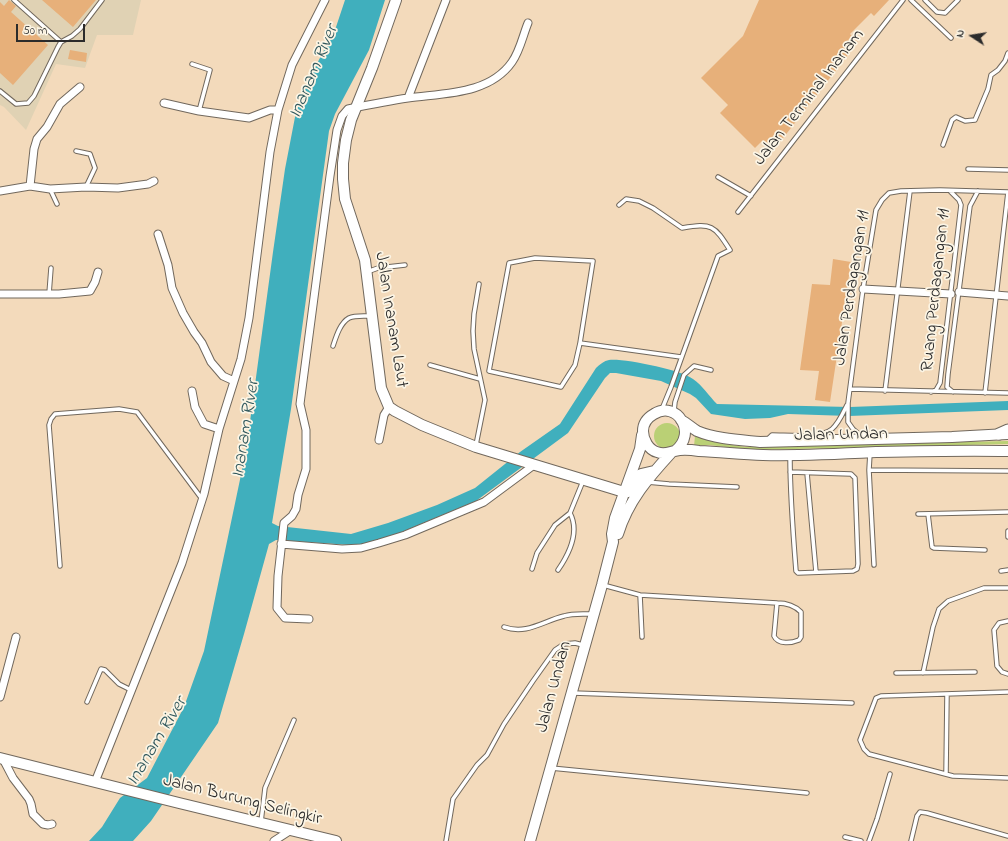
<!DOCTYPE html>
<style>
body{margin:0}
#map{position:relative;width:1008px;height:841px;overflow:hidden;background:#f3dabb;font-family:"Indie Flower",sans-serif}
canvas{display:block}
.north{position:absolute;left:952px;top:16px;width:40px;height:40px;-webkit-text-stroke:3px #fcf5e5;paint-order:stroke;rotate:282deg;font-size:11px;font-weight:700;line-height:16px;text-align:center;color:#2b2b2b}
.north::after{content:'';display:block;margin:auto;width:14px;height:18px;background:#2b2b2b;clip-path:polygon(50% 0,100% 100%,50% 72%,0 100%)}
.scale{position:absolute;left:16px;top:24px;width:69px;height:18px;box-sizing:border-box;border:2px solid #2b2b2b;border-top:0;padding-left:5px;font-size:12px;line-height:14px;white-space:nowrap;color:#2b2b2b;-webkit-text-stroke:3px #fcf5e5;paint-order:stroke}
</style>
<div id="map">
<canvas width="1008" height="841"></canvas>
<div class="north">N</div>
<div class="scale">50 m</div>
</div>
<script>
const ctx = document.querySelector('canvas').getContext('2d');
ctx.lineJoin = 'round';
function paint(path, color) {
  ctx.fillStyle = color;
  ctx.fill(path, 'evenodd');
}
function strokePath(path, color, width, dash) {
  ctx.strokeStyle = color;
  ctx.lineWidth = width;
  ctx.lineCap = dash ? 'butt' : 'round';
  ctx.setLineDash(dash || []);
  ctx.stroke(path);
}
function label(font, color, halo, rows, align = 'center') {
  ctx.font = font + ' "Indie Flower",sans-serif';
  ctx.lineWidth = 3.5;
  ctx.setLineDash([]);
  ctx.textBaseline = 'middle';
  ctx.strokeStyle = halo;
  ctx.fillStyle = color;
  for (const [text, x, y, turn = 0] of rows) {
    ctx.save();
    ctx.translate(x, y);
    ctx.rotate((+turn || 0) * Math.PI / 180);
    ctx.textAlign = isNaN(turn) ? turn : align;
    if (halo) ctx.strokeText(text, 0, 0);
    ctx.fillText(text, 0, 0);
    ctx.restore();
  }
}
const built = new Path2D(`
 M0,0H141L133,35H97L85,68L56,64L26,130L4,107L0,105Z`);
const green = new Path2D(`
 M654 436a13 13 0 1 1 26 0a13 13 0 1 1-26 0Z
 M695,436L725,444L746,447L1008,441V444L751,450L709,445L694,446Z`);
const water = new Path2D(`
 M345,0H385L369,50L335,114L329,131L291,409L272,523L278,526L351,534L388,523L437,505L475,488L520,452L560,424L596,368C600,364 604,361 609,360C623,358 682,370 693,379C702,385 709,396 717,404L850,407L1008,401V410L849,416L788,414L770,418L745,419L711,414L696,398L690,394L661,381L616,373H610L605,378L568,433L476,501L392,536L363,544L351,545L276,540L269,544L244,634L218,723L151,821L133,841H89L102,827L120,798L147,778L184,707L204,651L246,451L273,252L285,169L296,112L309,79L336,27Z`);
const building = new Path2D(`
 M9,0L16,6L11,12L48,45L13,85L0,73V2L4,6Z
 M42,0H96L73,27Z
 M759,0H889L874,16L871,13L850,34L858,42L773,151L763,140L755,148L720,113L728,105L701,78L743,36Z
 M70,50L87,53L86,62L68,59Z
 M833,259L851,262L830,402L815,400L819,371L800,370L812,284L830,285Z`);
const lane = new Path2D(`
 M14,0L61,42
 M911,0L951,38
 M925,0L937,12L945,13L958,0
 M192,64L210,70L199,111
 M0,91L16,104L28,103L34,96L58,47L61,42L72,36L80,29L102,0
 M943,145L952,120L956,117L965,121L975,120L988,89L991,75L998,70L1005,61L1008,53
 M76,151L90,154L95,168L86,187
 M968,169L1008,170
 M718,177L751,196
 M50,189L57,204
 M619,205L626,199L639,201L653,208L682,228C712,223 714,225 730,250L718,256L671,387L662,409
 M738,212L903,0
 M367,272L378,268L405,265
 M49,294L51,268
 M580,343L593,261L535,258L509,263L489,371L561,387L575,365L580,343L681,357
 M333,346C336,337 340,323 349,318C355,315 364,316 371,316
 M430,365L480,379
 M850,389L1008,393
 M885,391L910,191
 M931,392L936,390L940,383L961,205L959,200L950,191
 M953,392L947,387L948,374L970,206L978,191
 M985,393L1008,192
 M674,411L675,402L684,375L694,366L711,370
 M875,434H859L853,429L848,422V403L863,289L876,210L882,200L889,193L901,191L940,190L1008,192
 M768,439L772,435C788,435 820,439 832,429C839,423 843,413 847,405
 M476,445L485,400L474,349L473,331L474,314L479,284
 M790,457C790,495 793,533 796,571L798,573L853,571L857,569L858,564L855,478L851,474L790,472
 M869,470L870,453
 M807,473L816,572
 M647,482L669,484L737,487
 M918,514L1008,512
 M928,514L932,547L934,548L985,550
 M1008,531V537
 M874,565L869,470L1008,471
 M60,566L49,425L51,419L55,414L119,409L137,412L202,499
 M532,569L537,553L555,525L570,513L583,481
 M558,570C569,554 580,532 570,513
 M1001,571L1008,570
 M603,585L640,595L777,603C787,603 794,605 801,612V637L799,640C792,643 778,645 774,636L777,603
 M640,595L642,637
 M1008,621L999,623L994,630L997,666L1002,672L1008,674
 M504,627C527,635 543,621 564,616C573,613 583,614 592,614
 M896,673L975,672
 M923,673L933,627L939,609L948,601L984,588H1008
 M1008,692L881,696L876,698L860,740L864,749L869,754L953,776L1008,778
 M573,693L852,703
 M87,702L101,669L105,670L119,684L131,690
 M551,768L807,793
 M946,774L947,694
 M261,822L265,788L294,720
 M845,837L861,841
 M446,841L453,799L477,765L487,755L504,724L533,681L555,650L564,644L575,643L583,645
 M869,841L877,819L890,774
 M911,841L917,816L920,812L927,813L1008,836`);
const street = new Path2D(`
 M408,98L446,0
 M164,103L199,111L249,118L270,110H278
 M30,186L34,149L37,139L47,127L60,104L80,87
 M0,191L30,186L50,189L86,187L118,188L148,184L154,181
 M158,234L168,265L172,288L183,313L194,332L202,343L211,362L223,376L234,381
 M863,289L951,294
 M959,292L1008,296
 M0,294H59L90,291L95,282L98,272
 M192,391L195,407L204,424L219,429
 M379,440L384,415L389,407
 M281,544L342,549L361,548L379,543L405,535L484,502L534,465
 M309,619L285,618L277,608L278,576L284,523L292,516L296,509L298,495L306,469V430L300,404L330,176L337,130L342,116L348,109C368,105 388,101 408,98C443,93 489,95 512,62C520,51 523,35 528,23
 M0,697L16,637
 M3,759L13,778L29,799L31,804L33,814L43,824L48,825L52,824
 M95,782L182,563L204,494L219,429L241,359L249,318L270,152L278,110L292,65L325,0
 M274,841L291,830`);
const secondary = new Path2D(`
 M396,0L372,68L351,120L346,140L343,163V179L345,199L365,260L381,388L389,407L395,411L422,425L476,447L624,492
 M681,420C687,423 692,428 697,431C716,439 740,440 760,442L952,437L1007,434
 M675,451C698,433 677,400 654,414C647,418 643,424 643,431C643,440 649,450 657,452C664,455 669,452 675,451C682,449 692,450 699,451C720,452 741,454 763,455C801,456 839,454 878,452C921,451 965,450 1008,451
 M628,492L641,474L654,471
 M618,534C628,501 649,477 671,453
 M0,758L179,803L336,841
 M530,841L602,585L613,542L612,534L615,518L640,449L642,435`);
const primary = new Path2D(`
 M999,434L1008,430`);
const streetNames = [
 ["Jalan Terminal Inanam",810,98,-52],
 ["Jalan Perdagangan 11",853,288,-81],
 ["Ruang Perdagangan 11",937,290,-84],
 ["Jalan Inanam Laut",390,320,81],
 ["Jalan Undan",841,436,-1],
 ["Jalan Undan",555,687,-75],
 ["Jalan Burung Selingkir",242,801,14]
];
const waterNames = [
 ["Inanam River",315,72,-67],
 ["Inanam River",247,429,-81],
 ["Inanam River",158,742,-59]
];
paint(built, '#e0d2b4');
paint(green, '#bad075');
paint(water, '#40afbd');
paint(building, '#e7b07a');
strokePath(lane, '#71685d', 5.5);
strokePath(street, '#71685d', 9);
strokePath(secondary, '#71685d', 12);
strokePath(primary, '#71685d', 13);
strokePath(lane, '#fff', 3.5);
strokePath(street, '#fff', 7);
strokePath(secondary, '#fff', 10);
strokePath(primary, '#fff', 11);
label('18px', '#2b2b2b', '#fcf5e5', streetNames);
label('italic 19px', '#32595e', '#fcf5e5', waterNames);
</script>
